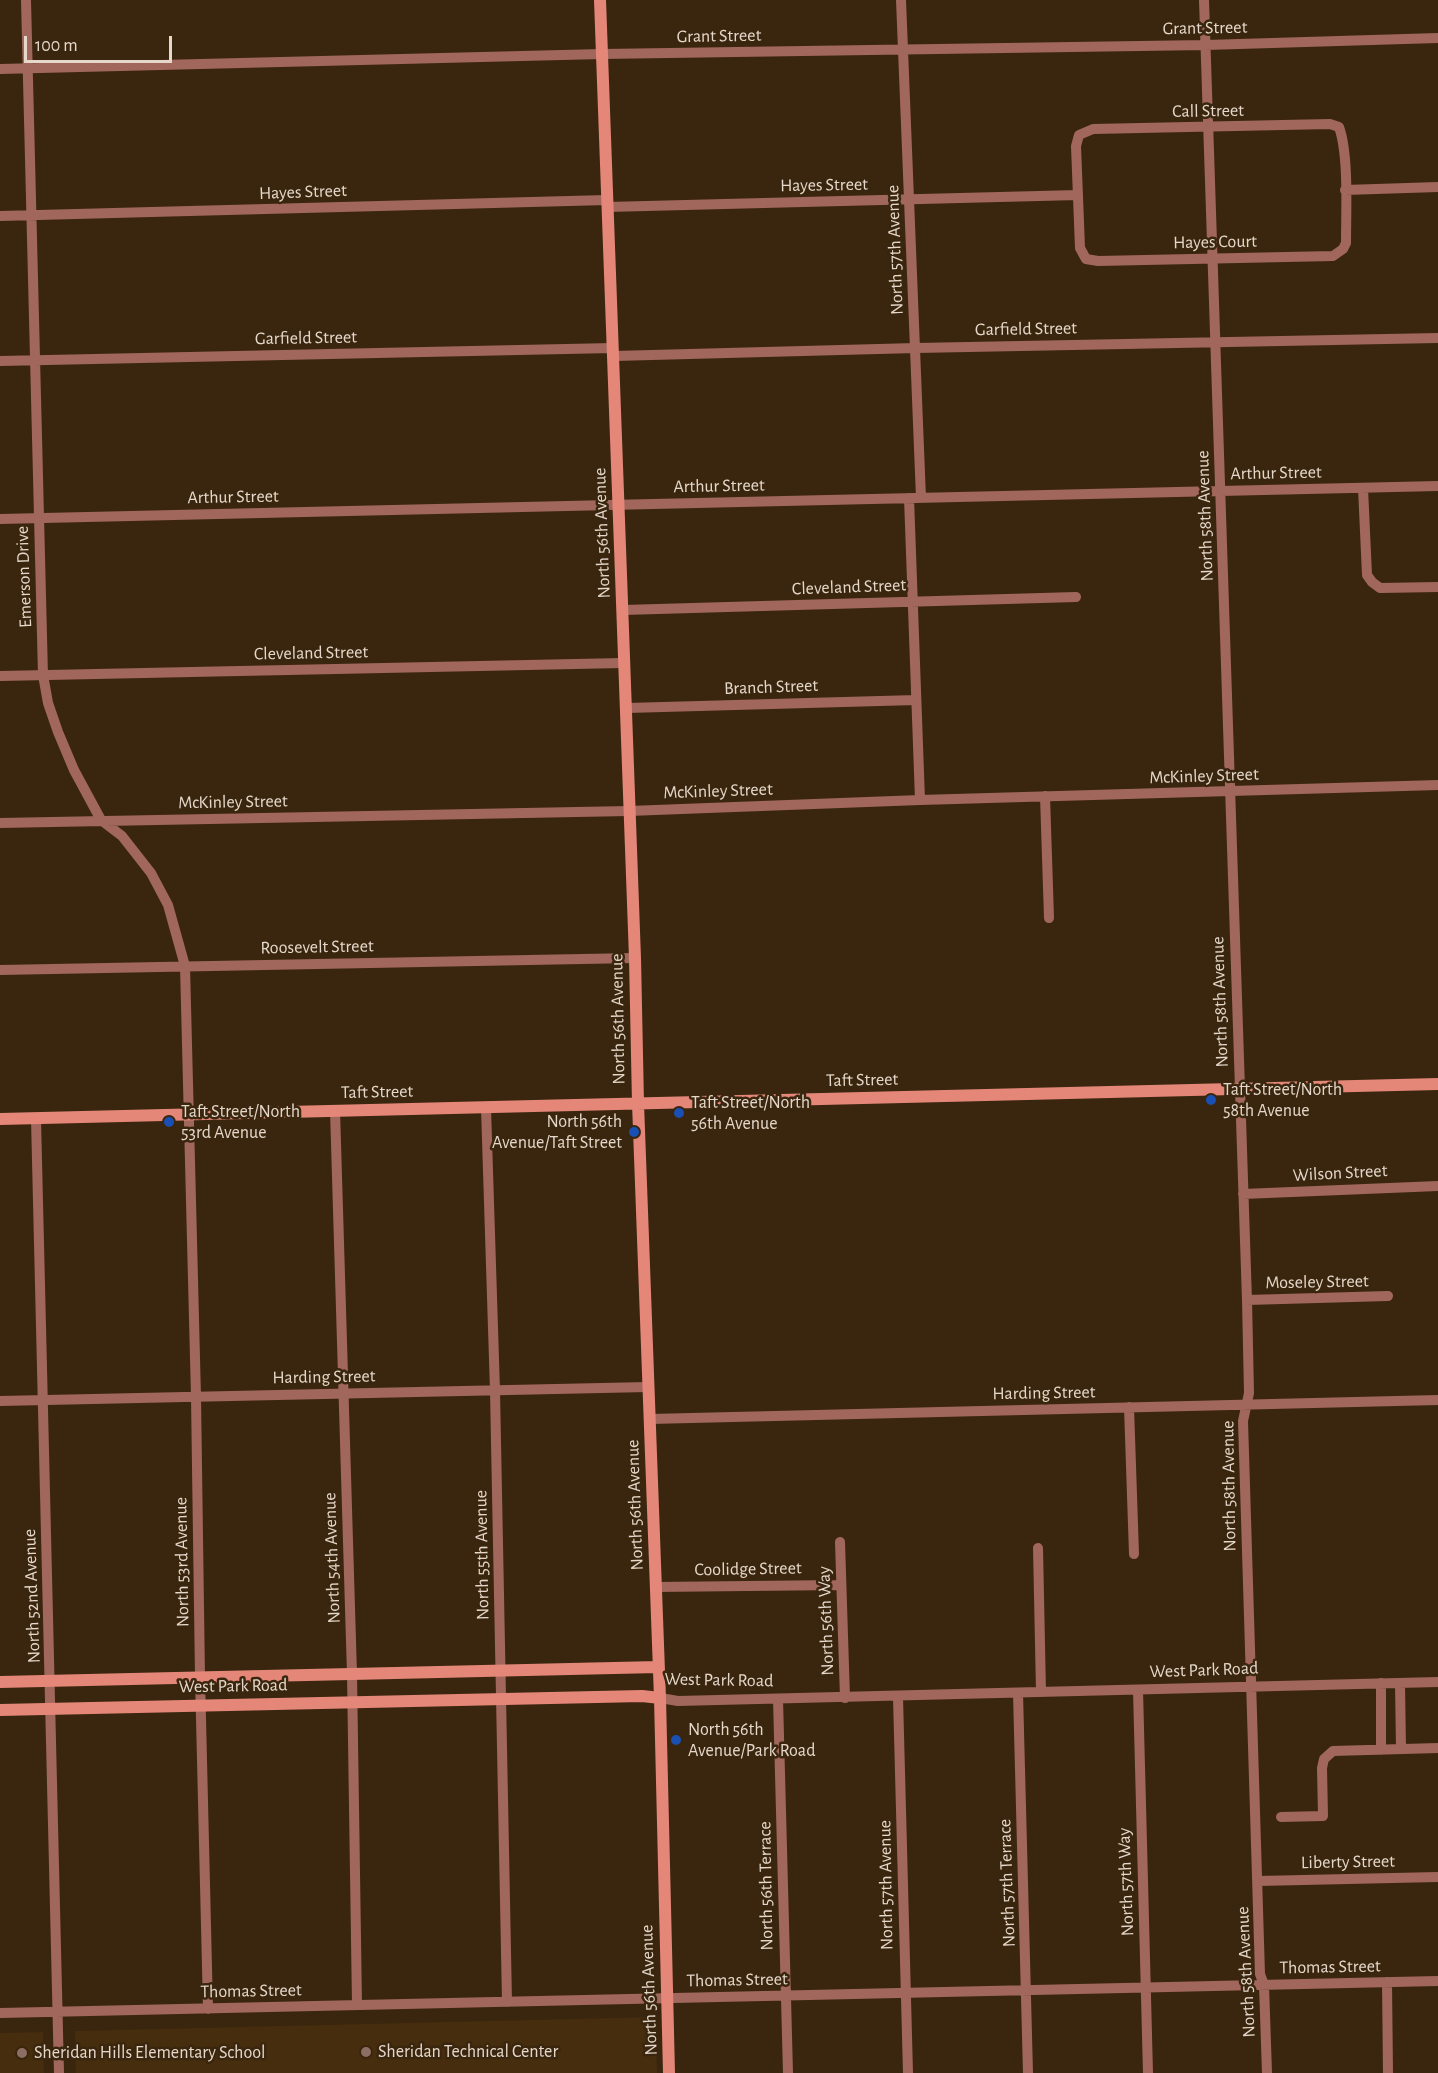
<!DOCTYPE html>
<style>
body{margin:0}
#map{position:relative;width:1438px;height:2073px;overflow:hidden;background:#3a260e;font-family:"Alegreya Sans",sans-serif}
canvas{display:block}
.scale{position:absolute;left:24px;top:36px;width:148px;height:27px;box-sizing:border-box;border:3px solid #e5d8ca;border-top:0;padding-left:8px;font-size:18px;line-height:21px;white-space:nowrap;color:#e5d8ca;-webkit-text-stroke:4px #3a260e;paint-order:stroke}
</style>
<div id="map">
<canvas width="1438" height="2073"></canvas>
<div class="scale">100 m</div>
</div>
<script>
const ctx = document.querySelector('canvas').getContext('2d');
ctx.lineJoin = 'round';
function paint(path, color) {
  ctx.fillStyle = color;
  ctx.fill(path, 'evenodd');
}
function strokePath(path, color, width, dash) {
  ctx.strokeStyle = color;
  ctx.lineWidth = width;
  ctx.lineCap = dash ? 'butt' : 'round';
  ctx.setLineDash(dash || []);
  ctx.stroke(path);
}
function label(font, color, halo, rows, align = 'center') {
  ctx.font = font + ' "Alegreya Sans",sans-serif';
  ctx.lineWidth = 5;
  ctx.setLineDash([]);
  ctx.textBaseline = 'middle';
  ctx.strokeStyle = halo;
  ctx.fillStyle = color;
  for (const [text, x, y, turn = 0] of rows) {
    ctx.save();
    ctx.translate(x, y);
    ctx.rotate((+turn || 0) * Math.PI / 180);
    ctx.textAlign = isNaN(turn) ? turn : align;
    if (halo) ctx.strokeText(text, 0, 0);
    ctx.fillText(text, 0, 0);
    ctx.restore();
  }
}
const built = new Path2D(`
 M655,2017L657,2073H76L75,2031Z
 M43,2032L44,2073H0V2033Z`);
const street = new Path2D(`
 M26,0L43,675L48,703L58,732L74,770L101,820L122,836L151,873L168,905L185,966L196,1397L200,1677L208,2009
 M901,0L921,498
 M1204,0L1247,1300L1249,1393L1243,1421L1260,1974L1264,1985L1267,2073
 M0,69L602,54L1206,45L1438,38
 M1330,124L1339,127C1349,155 1346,212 1346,243L1343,249L1333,256L1098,261L1086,259L1080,248L1076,146L1079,135L1093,129Z
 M1345,190L1438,187
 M607,207L1078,195
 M0,216L607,200
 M614,356L916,348L1438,338
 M0,361L613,348
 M1363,488L1367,575L1372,582L1380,588L1438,587
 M909,498L920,800
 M0,519L1438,486
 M623,610L1076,597
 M0,676L623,663
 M627,708L916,700
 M1045,796L1049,918
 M0,823L629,811L920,800L1438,785
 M0,970L635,958
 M486,1108L495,1391L507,2002
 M335,1110L352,1674L357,2005
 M36,1119L59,2073
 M1243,1194L1438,1186
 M1247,1300L1388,1296
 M0,1401L648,1387
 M1129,1407L1134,1554
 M650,1419L1438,1400
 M840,1542L845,1698
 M1038,1548L1041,1692
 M655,1587L841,1585
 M1381,1683V1750
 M1400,1683L1401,1749
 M1138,1690L1148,2073
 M1018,1693L1028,2073
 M898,1697L908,2073
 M660,1698L678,1701L1438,1682
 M778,1699L788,2073
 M1281,1817L1323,1816L1322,1768L1324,1759L1333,1751L1438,1748
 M1258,1881L1438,1877
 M1387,1982L1388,2073
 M0,2013L1438,1981`);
const secondary = new Path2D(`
 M600,0L635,958L638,1103L660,1698L669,2073
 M0,1119L1438,1084
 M0,1682L658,1667
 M0,1710L642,1696L660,1698`);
const markers = [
 [1211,1100,6,"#1a4fb4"],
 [679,1113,6,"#1a4fb4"],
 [169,1122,6,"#1a4fb4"],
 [634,1132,6,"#1a4fb4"],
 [676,1740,6,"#1a4fb4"],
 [366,2052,6,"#8d6e63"],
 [22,2053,6,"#8d6e63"]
];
const streetNames = [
 ["Grant Street",1205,28,-1],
 ["Grant Street",719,36,-1],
 ["Call Street",1208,111,-1],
 ["Hayes Street",824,185,-1],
 ["Hayes Street",303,192,-2],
 ["Hayes Court",1215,242,-1],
 ["North 57th Avenue",895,250,-92],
 ["Garfield Street",1026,329,-1],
 ["Garfield Street",306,338,-1],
 ["Arthur Street",1276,473,-1],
 ["Arthur Street",719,486,-1],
 ["Arthur Street",233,497,-1],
 ["North 58th Avenue",1205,516,-92],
 ["North 56th Avenue",602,533,-92],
 ["Emerson Drive",24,577,-92],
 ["Cleveland Street",849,587,-2],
 ["Cleveland Street",311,653,-1],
 ["Branch Street",771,687,-2],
 ["McKinley Street",1204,776,-2],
 ["McKinley Street",718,791,-2],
 ["McKinley Street",233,802,-1],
 ["Roosevelt Street",317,947,-1],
 ["North 58th Avenue",1220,1002,-92],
 ["North 56th Avenue",618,1019,-91],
 ["Taft Street",862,1080,-1],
 ["Taft Street",377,1092,-1],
 ["Wilson Street",1340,1173,-3],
 ["Moseley Street",1317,1282,-1],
 ["Harding Street",324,1377,-1],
 ["Harding Street",1044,1393,-1],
 ["North 58th Avenue",1229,1486,-91],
 ["North 56th Avenue",635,1505,-92],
 ["North 55th Avenue",482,1555,-91],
 ["North 54th Avenue",332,1558,-92],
 ["North 53rd Avenue",182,1562,-91],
 ["Coolidge Street",748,1569,-1],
 ["North 52nd Avenue",32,1596,-92],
 ["North 56th Way",826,1621,-92],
 ["West Park Road",1204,1670,-2],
 ["West Park Road",719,1680,1],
 ["West Park Road",233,1686,-1],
 ["Liberty Street",1348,1862,-1],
 ["North 57th Way",1126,1882,-92],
 ["North 57th Terrace",1007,1883,-92],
 ["North 57th Avenue",886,1885,-91],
 ["North 56th Terrace",766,1886,-91],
 ["Thomas Street",1330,1967,-1],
 ["North 58th Avenue",1246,1972,-93],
 ["Thomas Street",737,1980,-1],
 ["North 56th Avenue",649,1990,-92],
 ["Thomas Street",251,1991,-1]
];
const poiNames = [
 ["Taft Street/North",1223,1090],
 ["58th Avenue",1223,1111],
 ["Taft Street/North",691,1103],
 ["56th Avenue",691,1124],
 ["Taft Street/North",181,1112],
 ["53rd Avenue",181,1133],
 ["North 56th",622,1122,"right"],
 ["Avenue/Taft Street",622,1143,"right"],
 ["North 56th",688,1730],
 ["Avenue/Park Road",688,1751],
 ["Sheridan Technical Center",378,2052],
 ["Sheridan Hills Elementary School",34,2053]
];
paint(built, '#452d0d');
strokePath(street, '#a1675d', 10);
strokePath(secondary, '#e48779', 12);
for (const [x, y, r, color] of markers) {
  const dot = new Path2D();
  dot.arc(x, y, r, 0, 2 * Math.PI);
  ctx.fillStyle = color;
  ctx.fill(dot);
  strokePath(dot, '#3a260e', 2);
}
label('18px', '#e5d8ca', '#3a260e', streetNames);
label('18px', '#e5d8ca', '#3a260e', poiNames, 'left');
</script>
